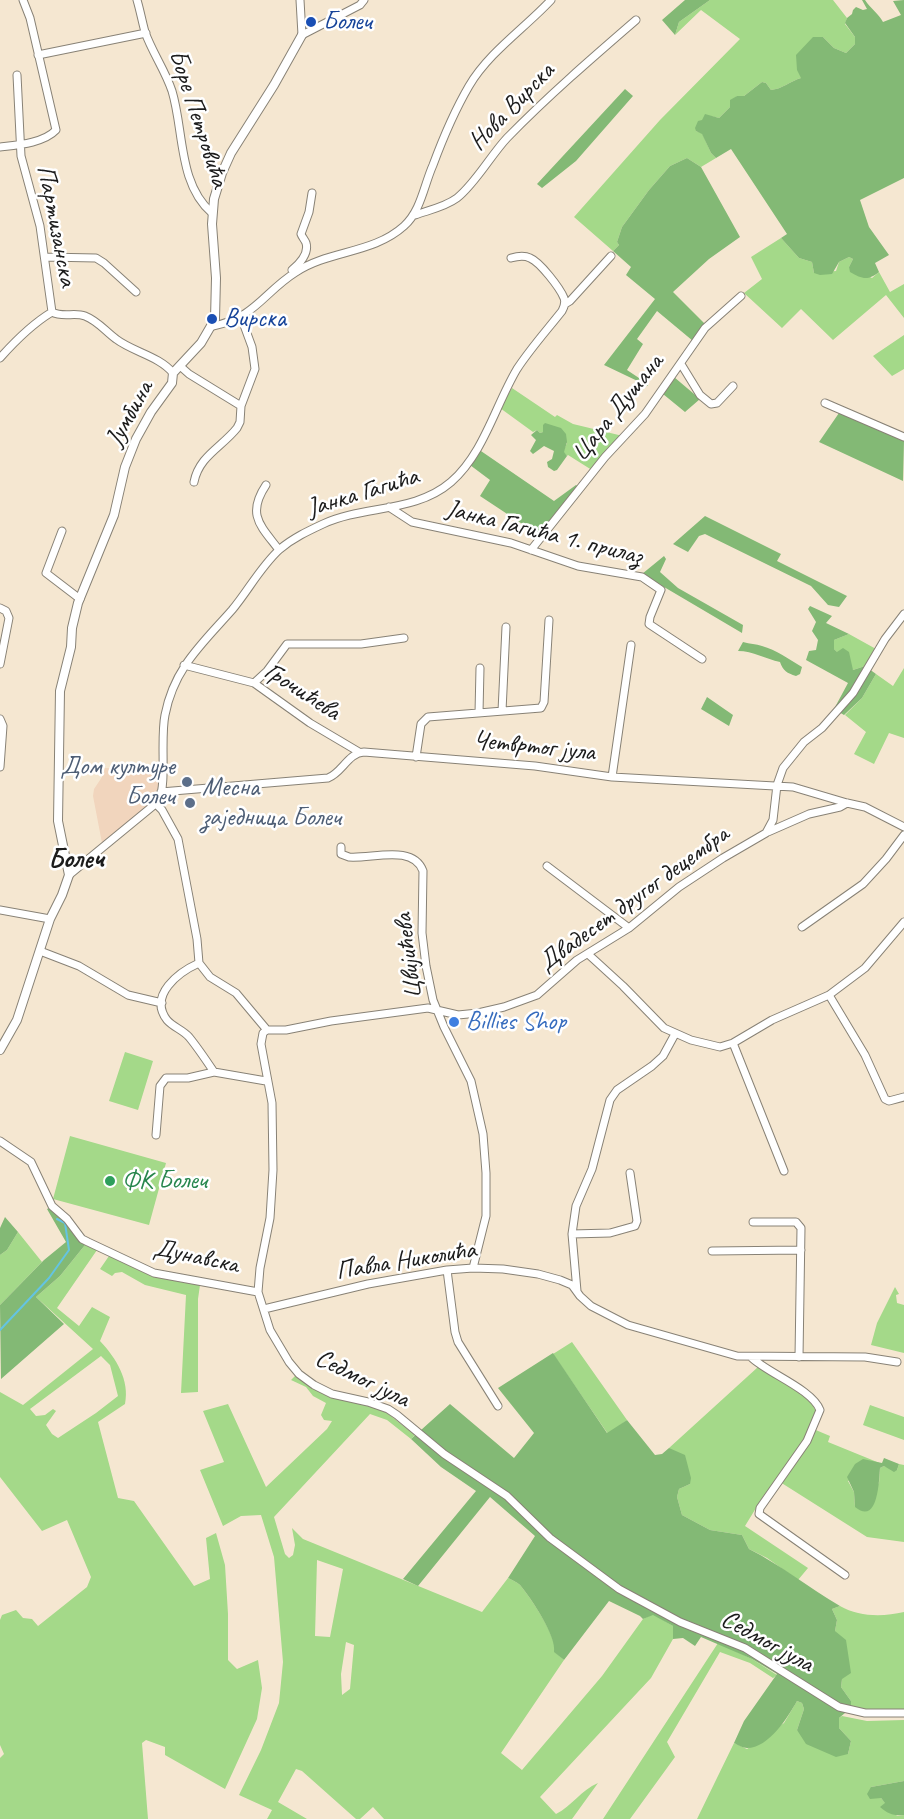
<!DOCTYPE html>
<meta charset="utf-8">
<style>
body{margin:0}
canvas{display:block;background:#f5e7d1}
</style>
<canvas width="904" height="1819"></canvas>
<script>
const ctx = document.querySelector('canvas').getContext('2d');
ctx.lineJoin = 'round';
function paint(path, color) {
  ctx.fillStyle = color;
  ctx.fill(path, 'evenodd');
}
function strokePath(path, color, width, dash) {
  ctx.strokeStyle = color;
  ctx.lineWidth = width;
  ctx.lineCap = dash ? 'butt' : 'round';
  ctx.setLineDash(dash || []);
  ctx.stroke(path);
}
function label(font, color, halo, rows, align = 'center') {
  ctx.font = font + ' Caveat,sans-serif';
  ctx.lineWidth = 5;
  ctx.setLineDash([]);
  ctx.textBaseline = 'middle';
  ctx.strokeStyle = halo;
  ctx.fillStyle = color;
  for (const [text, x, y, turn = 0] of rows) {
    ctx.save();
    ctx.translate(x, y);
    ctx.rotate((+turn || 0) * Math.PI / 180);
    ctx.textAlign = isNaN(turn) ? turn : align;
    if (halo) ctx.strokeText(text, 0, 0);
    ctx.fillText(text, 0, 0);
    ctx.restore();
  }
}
const built = new Path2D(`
 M104,768L159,771L160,786L155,800L102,843L93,796L94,789L102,777Z`);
const green = new Path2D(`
 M710,0H833L847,18L845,24L855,37V44L846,53L834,48L823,37L801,78C791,81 782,89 771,90L766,83L762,82L744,96H737L730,107L719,118L710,116L696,131L702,133L711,153L716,158L701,167L687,158L670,166L649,190L622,227L617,242L619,245L613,251L574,217L660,120L740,39L701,10L675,35L679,22Z
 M781,238L799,258L812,262L814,273L836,271L839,262L849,257L853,259L849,267L872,278L879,272L890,292L904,284V318L886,295L833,340L801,309L782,328L744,293L762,279L751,257Z
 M904,335V369L892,376L873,356Z
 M512,388L555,417L557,415L573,424L627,437L595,472L568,455L567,456L563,452L567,443L543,432L540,433L537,430L533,432L500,408Z
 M849,634L876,649L865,666L853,670L834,649V640Z
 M904,668V738L889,733L874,764L854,754L866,732L845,715L862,698L876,674L893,686Z
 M125,1052L153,1061L138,1110L109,1101Z
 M70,1136L166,1163L149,1225L53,1199Z
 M18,1232L42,1262L0,1305V1255L7,1250Z
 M85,1245L97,1250L57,1308L79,1326L92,1307L110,1317L100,1341C116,1358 130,1380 125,1404L98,1422L118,1498L134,1501L194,1586L210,1579L206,1538L216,1533L225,1565L228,1614V1660L237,1669L258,1660L262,1688L257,1719L225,1789L165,1755V1747L146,1740L142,1743L148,1819H0V1758L4,1754L0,1745V1620L2,1615L16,1610L23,1618L32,1619L38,1626L87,1587L91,1577L67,1520L42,1531L0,1477V1392L23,1405L93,1349L36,1297L60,1276ZM101,1356L110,1365L118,1396L96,1413L58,1438L52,1434L46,1425L56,1411L53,1409L45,1415L36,1416L30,1409Z
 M109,1256L153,1277L200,1285L198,1299V1392L181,1393L186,1295L145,1285L122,1272L115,1273L112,1276L100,1269Z
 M895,1287L899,1294L896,1295L897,1303L904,1305V1353L871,1345L877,1323Z
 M572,1342L627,1420L608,1434L553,1354Z
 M758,1367C775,1377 812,1394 817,1414L811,1428L830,1436L828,1442L882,1464L848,1481L854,1492L855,1507L879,1483L880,1468L884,1466L897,1470L899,1464L904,1465V1542L867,1537L780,1482L770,1498L764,1495L745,1526L808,1568L798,1580L767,1558L749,1549L742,1535L710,1530L682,1515L677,1497L679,1489L690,1484L669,1448Z
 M296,1375L330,1396L367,1405L387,1413L415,1435L411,1439L387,1420L370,1414L274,1517L285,1554L289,1558L293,1555L295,1545L292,1528L303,1539L482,1612L508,1578C512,1580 517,1582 520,1585C531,1598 557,1637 555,1652L564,1660L501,1753L522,1770L602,1676L643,1619L653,1614L673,1626V1639L651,1678L540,1797L556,1814C572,1806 581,1790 598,1783L572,1819H384L373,1807L360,1819H356L302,1771L296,1769L278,1802L307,1819H267L272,1810L239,1795L261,1750L279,1703L283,1662L274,1557L261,1515L241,1516L223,1526L200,1470L224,1462L203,1411L228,1404L266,1487L327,1429L332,1421L324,1420L321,1415L326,1403L313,1396L306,1387L291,1380ZM317,1560L343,1569L330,1637L315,1636ZM346,1642L354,1645L350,1689L342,1695L341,1674Z
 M870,1405L904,1417V1440L863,1425Z
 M840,1606C859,1617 883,1617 904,1612V1710L865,1712L851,1708V1701L841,1687L842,1679L835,1631L837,1620L832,1609Z
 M718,1643L752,1659L777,1675L773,1678L750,1663L720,1652L667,1742L675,1757L630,1819H603Z
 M797,1701L802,1703L804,1709L797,1730L848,1754L851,1741L839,1728V1718L842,1716L867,1721L904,1720V1781L871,1787L897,1816L904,1815V1819H697L734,1743L747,1749L784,1723Z`);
const forest = new Path2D(`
 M685,0H710L679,22L675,35L662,20Z
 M862,0H865C871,9 878,13 883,22L901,15L893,1L904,0V178L860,200L869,227L889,255L875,263L879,272C868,281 862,279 850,272L849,267L853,259L849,257L839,262L832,274L820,275L814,273L812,262L799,258L781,238L787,234L731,149L716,158L711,153L702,134L696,131L695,128L698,121L702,120L705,114L719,118L730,107V100L737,96H744L762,82L766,83L771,90C782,89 791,81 801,78L797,70L796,55L813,37H823L834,48L846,53L855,44V37L845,23L847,18L852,14L853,10L856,7L863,10L867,9Z
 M625,89L633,96L576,161L542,188L537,184Z
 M687,158L701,167L740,237L709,259L673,292L705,324L693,341L657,311L637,339L643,344L627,370L648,384V386L604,365L655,299L626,275L631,267L613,251L619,245L617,242L622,227L649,190L670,166Z
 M674,377L700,399L685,412L663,394Z
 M839,413L904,441L903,481L819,442Z
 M545,423L561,428L566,434L567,442L564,452L567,456L557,470L554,471L548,467L547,462L552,459L554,451L544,446L533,454L530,451L536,440L531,435L537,430L540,433L543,432V425Z
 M478,449L554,501L576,485L582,489L542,537L480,496L490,480L470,465Z
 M705,516L781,554L777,561L847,596L839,607L828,605L811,586L705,534L699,536L688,552L673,544Z
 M664,556L666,559L660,572L678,588L743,625L742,633L642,574Z
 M810,606L832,616L826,623L849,634L834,640V649L837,652L843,648L849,652L853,670L865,666L876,674L862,698L844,715L834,709L848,683L806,660L809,651L816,650L818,640L812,631L816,622L808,609Z
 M743,642C750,644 756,644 762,646C776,650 789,659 802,667L800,674L796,676C787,673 783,671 780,662C766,659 753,651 738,651Z
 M707,697L733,715L729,726L701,709Z
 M51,1207L70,1223L78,1238L85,1245L60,1276L36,1297L64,1324L1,1379L0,1305L44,1260L66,1242L47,1209Z
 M5,1217L18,1232L7,1250L0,1255V1228Z
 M553,1353L607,1433L627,1420L655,1455L662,1454L669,1448L685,1455L691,1478L690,1484L679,1489L677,1497L682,1515L710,1530L742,1535L749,1549C781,1565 809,1588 840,1606L832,1609L837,1620L835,1631L846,1640L851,1673L842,1679L841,1687L851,1701V1708L839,1718V1728L851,1741L848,1754L836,1757L806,1744L797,1730L804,1709L802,1703L797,1701C788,1717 769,1748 747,1748C743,1748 738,1745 734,1743L744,1721L777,1674L752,1659L701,1637L695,1646L683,1638L673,1639V1626L653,1615L643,1619L640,1616L609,1601L564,1660L554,1652C557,1637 531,1598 520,1585C517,1582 512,1580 508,1578L535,1536L490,1497L418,1586L403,1579L476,1491L441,1467L411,1439L450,1404L514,1458L534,1433L498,1388Z
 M884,1458L899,1464L897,1470L894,1472L884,1466L880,1468C879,1481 878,1526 855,1507L854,1492L847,1477L855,1464L863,1459L882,1463Z
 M904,1781V1815C894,1816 888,1814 880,1807L885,1803L881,1798L870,1799L867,1794L871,1787Z`);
const stream = new Path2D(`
 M0,1330L49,1278L69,1250L65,1223L57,1219`);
const minor = new Path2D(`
 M137,0C140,10 142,21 145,32C152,52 165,70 172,91C184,130 178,184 212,213
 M300,0L302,35L360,5L364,0
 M38,55L146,33
 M17,75L21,156L40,226L52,312
 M0,147C17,145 44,143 56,130L30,18L23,0
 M415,215C429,210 445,207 457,198C475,184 491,155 507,138C548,96 592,58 636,20
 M45,257L96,258L104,263L136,292
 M292,270C299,264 309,253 306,243C305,240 302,237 301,234L309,212L312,193
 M565,304L570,301L611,256
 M52,312C63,318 74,312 85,316C98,321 105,331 116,339C133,352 159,356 173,373
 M213,326C255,318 264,292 296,272C329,250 373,254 404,226C421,211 424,185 433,165C443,138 455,110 469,86C489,52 525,28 551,0
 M0,358C16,340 32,324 52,312
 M681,364L700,395L711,404L717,403L733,386
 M180,366L189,374L241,406
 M825,403L904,437
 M194,482C199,456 222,447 237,428L240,422L241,406L255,369L252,347L241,317
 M266,485C246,515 261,526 279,550
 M389,507L412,522L511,543L578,566L642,577L661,590L650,617L649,624L702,659
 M62,531L46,573L80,599
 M531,550L605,457L645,414L705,328L741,296
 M0,608L6,611L9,618L0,664
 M184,665L254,683L310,723L359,752
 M254,683L267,671L287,644H361L404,638
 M502,711L506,627
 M479,713L480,668
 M0,719L3,726L0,767
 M416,757L421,724L428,717L541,708L544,702L549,620
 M612,777L631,645
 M161,792L328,778C342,773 348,753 364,752L535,766L612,777L793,787L847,803L865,807L904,827
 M156,804L162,810L178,839L197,939L199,963L210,977L236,993L267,1030L263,1033L261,1044L272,1103L273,1170L270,1218L260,1268L258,1292L270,1330L289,1362L299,1374L314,1385L332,1394L368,1402L388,1409L397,1415L444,1454L507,1496L550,1538L619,1589L680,1622L745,1648L839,1707L865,1713H904
 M768,832L809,814L840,807L847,803
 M341,847V854L349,857C372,859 413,844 423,871L422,933L426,966L433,1000L444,1027L471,1081L483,1134L486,1173V1216L473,1268
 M547,866L629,928
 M69,875L159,801C167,782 160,739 165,715C174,668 202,644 232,610C248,591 261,566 280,549C293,538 308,531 323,524C364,505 415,513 451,482C484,453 495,406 517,369C530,349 547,330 562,311C564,307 566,303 564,298C560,288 540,262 530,258C524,255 518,256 511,258
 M0,910L50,919
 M802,927L863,884L886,859L904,835
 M40,951L79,966L128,995L162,1003
 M588,954L623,986L664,1028L691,1040L720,1047L733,1043L772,1020L829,995L865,968L904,922
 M199,963C179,972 148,995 167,1020C173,1027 183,1030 189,1037C198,1048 206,1060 214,1072
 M829,995L865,1055L885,1099L889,1101L904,1097
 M267,1030H286L331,1021L428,1008L458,1015L478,1013L504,1007L537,995L577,960L629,928L679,887L723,858L766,833L773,820L777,785L783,768L804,742L822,728L853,693L885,639L904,614
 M733,1043L784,1171
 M156,1135L160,1086L166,1078H188L214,1072L266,1081
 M0,1141L31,1162L52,1206L67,1219L82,1239L88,1242L154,1273L258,1292
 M753,1222H796L801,1228L799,1357
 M572,1234L610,1233L635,1226L637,1221L630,1173
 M712,1251L801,1250
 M447,1270L455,1332L458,1342L498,1406
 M577,1291L572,1234L576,1206L592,1169L610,1100L617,1090L652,1066L663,1056L675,1034
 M264,1309L368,1284L447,1270L473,1268L503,1269L538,1274L560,1280L572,1285L580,1296L591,1306L628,1325L737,1356L865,1357L897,1362
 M751,1357C767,1373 812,1389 820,1410L807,1441L760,1508L759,1514L845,1575`);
const tertiary = new Path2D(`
 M0,1050L17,1020L50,919L62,895L69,875L58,821L60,691L71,647L72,628L78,603L114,515L125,467L136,439L151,412L172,383L173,373L201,343L215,319L216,278L212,224L214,199L222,173L231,153L274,85L302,35`);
const markers = [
 [311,22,6,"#1a4fb4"],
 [212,319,6,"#1a4fb4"],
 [187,782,6,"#5c6f8a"],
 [190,803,6,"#5c6f8a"],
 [454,1022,6,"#3f7fe0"],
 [110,1181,6,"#2e9e5b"]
];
const transitNames = [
 ["Болеч",323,22],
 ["Вирска",224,319]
];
const streetNames = [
 ["Нова Вирска",512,107,-46],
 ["Боре Петровића",198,119,72],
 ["Партизанска",56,226,79],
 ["Цара Душана",618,408,-51],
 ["Јумбина",130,414,-61],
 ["Јанка Гагића",363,493,-17],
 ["Јанка Гагића 1. прилаз",544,533,14],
 ["Грочићева",302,692,33],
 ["Четвртог јула",534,747,6],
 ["Двадесет другог децембра",634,899,-36],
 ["Цвијићева",409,956,-97],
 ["Дунавска",196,1257,12],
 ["Павла Николића",406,1261,-9],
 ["Седмог јула",362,1379,26],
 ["Седмог јула",767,1642,29]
];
const serviceNames = [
 ["Дом културе",175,767],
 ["Болеч",175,797],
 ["Месна",202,788,"left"],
 ["заједница Болеч",202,818,"left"]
];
const shopNames = [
 ["Billies Shop",466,1022]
];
const leisureNames = [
 ["ФК Болеч",122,1181]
];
const quarterNames = [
 ["Болеч",76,860]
];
paint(built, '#f1d5bd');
paint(green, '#a4d989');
paint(forest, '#83b975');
strokePath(stream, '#64c4e2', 2);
strokePath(minor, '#888276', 9);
strokePath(tertiary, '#888276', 10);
strokePath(minor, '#fff', 7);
strokePath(tertiary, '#fff', 8);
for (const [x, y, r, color] of markers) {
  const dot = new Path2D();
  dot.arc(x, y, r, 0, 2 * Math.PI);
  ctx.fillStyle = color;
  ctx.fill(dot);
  strokePath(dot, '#fff', 2);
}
label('26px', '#164399', '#fff', transitNames, 'left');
label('26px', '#1c1c1c', '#fff', streetNames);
label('26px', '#4e5e75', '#fff', serviceNames, 'right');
label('26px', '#366cbe', '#fff', shopNames, 'left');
label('26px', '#27864d', '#fff', leisureNames, 'left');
label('bold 28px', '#1c1c1c', '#fff', quarterNames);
</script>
